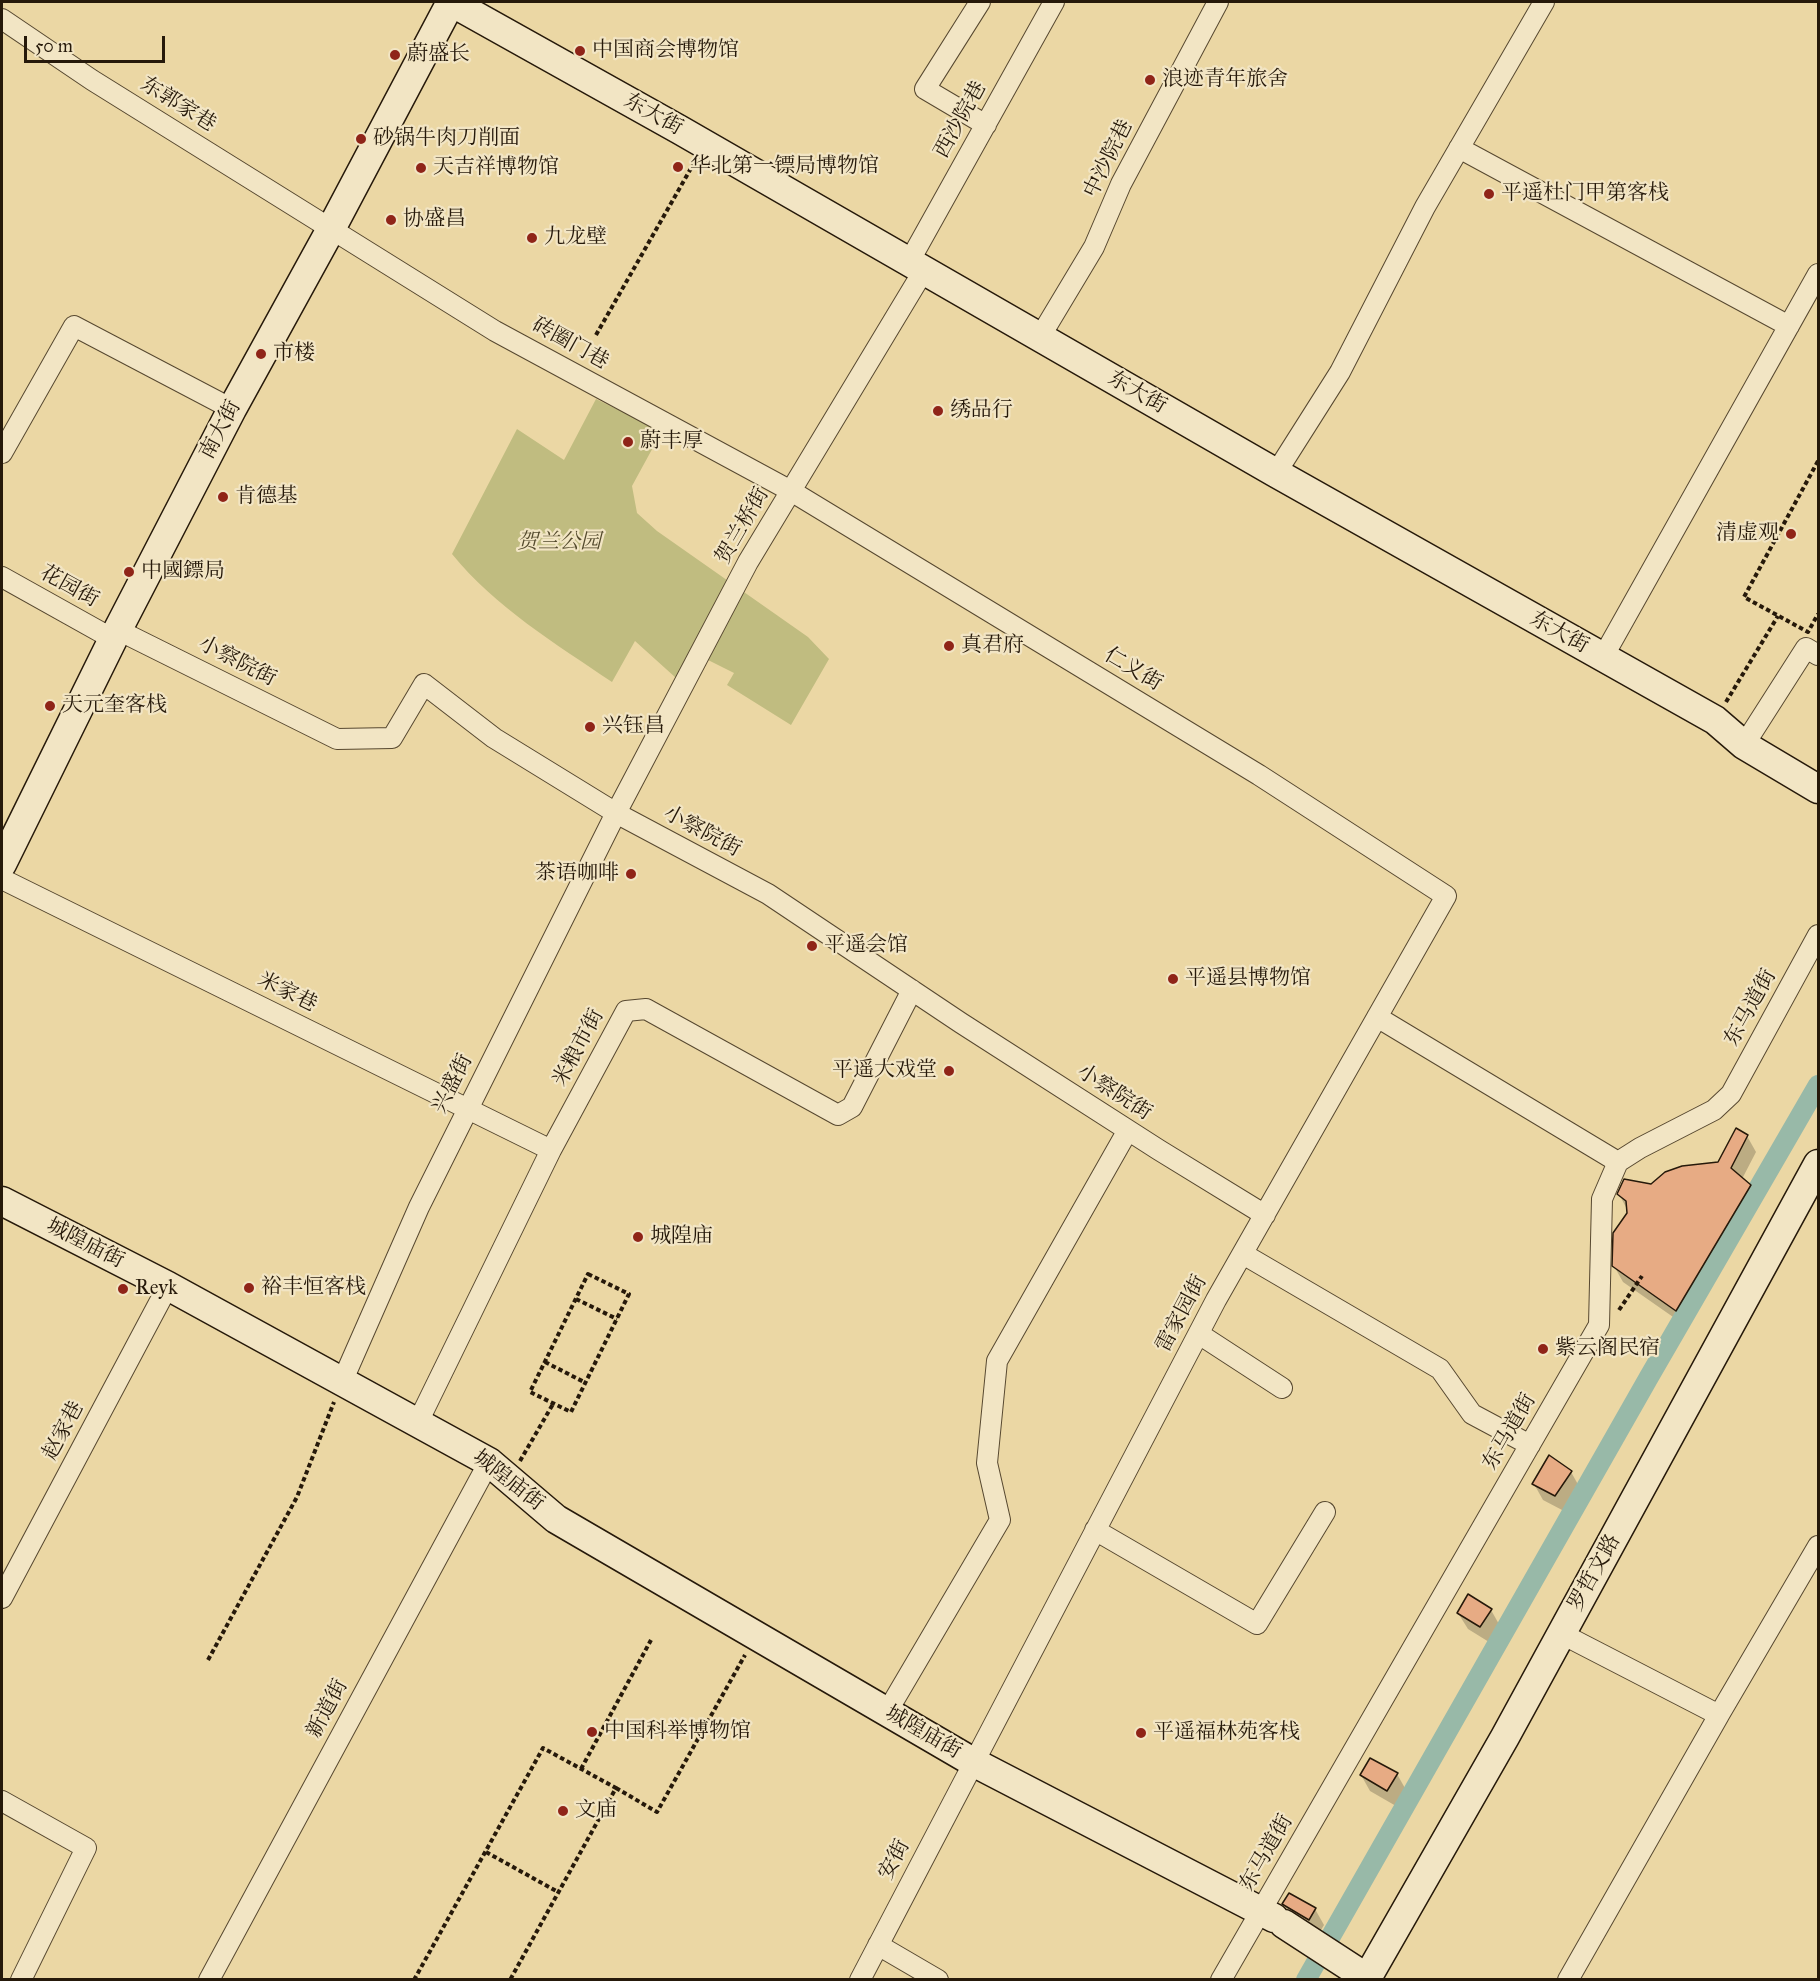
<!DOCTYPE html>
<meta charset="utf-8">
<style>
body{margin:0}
#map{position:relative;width:1820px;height:1981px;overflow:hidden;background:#ebd7a4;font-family:"IM FELL Great Primer",serif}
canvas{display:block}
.frame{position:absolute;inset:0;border:3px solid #26190a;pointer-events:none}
.scale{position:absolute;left:24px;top:36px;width:141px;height:27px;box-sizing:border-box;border:3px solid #26190a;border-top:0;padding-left:8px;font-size:18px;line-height:21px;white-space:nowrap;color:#26190a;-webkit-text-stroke:4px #f2e5c4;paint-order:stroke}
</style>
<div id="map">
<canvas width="1820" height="1981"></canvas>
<div class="frame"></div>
<div class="scale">50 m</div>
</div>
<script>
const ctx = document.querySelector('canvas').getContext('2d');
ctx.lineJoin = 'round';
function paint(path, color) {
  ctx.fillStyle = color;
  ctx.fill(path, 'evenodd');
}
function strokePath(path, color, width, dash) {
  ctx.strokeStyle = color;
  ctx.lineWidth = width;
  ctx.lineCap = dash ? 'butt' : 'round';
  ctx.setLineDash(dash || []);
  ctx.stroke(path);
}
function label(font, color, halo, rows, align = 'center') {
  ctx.font = font + ' "IM FELL Great Primer","Noto Serif SC",serif';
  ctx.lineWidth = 4.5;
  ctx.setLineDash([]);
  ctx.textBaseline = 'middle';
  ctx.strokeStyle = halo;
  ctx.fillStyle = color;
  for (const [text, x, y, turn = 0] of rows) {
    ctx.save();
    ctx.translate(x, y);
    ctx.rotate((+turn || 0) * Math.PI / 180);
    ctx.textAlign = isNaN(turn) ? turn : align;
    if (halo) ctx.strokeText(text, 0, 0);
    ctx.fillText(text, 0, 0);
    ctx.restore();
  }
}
const green = new Path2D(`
 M596,399L662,431L632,486L637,513L657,531L808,637L829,659L791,725L727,685L734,673L692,652L676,678L635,641L612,682C556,644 495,607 452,554L517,429L564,460Z`);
const shadow = new Path2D(`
 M1747,1136L1756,1152L1742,1179L1750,1186L1759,1202L1686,1326L1623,1282L1614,1266L1629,1213L1619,1194L1651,1185L1719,1163Z
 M1571,1472L1580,1488L1564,1511L1543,1500L1534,1484Z
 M1469,1596L1491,1610L1500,1626L1489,1642L1468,1629L1458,1613Z
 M1397,1774L1406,1790L1396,1806L1370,1791L1361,1775Z
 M1284,1904L1315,1909L1324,1925L1318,1935L1293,1920Z`);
const canal = new Path2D(`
 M1306,1980L1649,1377L1818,1085`);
const building = new Path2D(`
 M1736,1128L1748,1135L1731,1168L1751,1185L1676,1311L1612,1266L1613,1233L1627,1213L1626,1201L1617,1194L1624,1179L1651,1184L1665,1172L1682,1166L1718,1162Z
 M1549,1455L1572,1471L1555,1496L1532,1484Z
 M1468,1594L1492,1609L1480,1627L1457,1613Z
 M1370,1758L1398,1773L1387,1791L1360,1775Z
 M1289,1893L1316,1908L1309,1920L1282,1904Z`);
const path = new Path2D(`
 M596,335L694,163
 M1818,461L1744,597L1808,632L1818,614
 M1726,702L1778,616
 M588,1274L629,1294L571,1412L530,1392Z
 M576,1299L617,1319
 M1619,1310L1642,1276
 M545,1362L586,1383
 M520,1461L553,1404
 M208,1660L297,1497L334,1402
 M581,1769L651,1640
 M616,1788L657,1812L745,1655
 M486,1852L558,1892
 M414,1980L543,1748L616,1788L510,1980`);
const street = new Path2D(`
 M980,2L925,89L986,125
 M2,19L92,80L495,331L791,491L1259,775L1446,896L1216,1300L860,1980
 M1459,148L1789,326
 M909,262L1054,2
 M1040,337L1094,247L1121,184L1218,2
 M2,453L74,326L232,409
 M1276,473L1340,372L1425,207L1544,2
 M2,577L113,639
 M118,630L337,739L392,738L424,684L494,738L616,813L768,894L961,1023L1159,1150L1265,1215
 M1603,657L1818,274
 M1744,745L1806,648L1818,655
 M2,879L551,1150
 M1377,1017L1618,1162
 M1243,1254L1440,1369L1472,1414L1530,1445
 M1199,1334L1282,1388
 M342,1382L419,1207L616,813L748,562L924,270
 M418,1422L551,1150L626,1011L646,1009L838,1115L852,1107L912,990
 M1095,1530L1257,1624L1325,1512
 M2,1598L168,1286
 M1562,1634L1719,1715L1818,1546
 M887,1712L1000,1520L987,1463L997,1361L1128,1130
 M2,1801L86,1848L21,1980
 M878,1945L938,1980
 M209,1980L489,1462
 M1221,1980L1599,1325L1602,1199L1618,1162L1640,1148L1714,1110L1731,1094L1818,935
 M1568,1980L1719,1715`);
const secondary = new Path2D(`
 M451,2L680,130L1276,473L1715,720L1744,745L1818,789
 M2,864L113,639L232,409L331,229L451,2
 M2,1201L168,1286L489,1462L556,1519L973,1762L1274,1918
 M1284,1924L1367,1978
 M1366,1980L1505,1737L1818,1164`);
const markers = [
 [580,51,6,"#8f2418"],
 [395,55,6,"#8f2418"],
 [1150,80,6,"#8f2418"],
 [361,139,6,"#8f2418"],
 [678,167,6,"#8f2418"],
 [421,168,6,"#8f2418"],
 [1489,194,6,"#8f2418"],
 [391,220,6,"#8f2418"],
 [532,238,6,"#8f2418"],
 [261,354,6,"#8f2418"],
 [938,411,6,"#8f2418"],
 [628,442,6,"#8f2418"],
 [223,497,6,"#8f2418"],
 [1791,534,6,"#8f2418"],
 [129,572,6,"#8f2418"],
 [949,646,6,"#8f2418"],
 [50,706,6,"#8f2418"],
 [590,727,6,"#8f2418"],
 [631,874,6,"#8f2418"],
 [812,946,6,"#8f2418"],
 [1173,979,6,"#8f2418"],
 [949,1071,6,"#8f2418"],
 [638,1237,6,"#8f2418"],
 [249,1288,6,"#8f2418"],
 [123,1289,6,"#8f2418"],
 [1543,1349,6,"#8f2418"],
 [592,1732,6,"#8f2418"],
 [1141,1733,6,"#8f2418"],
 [563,1811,6,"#8f2418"]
];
const poiNames = [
 ["中国商会博物馆",592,51],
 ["蔚盛长",407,55],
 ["浪迹青年旅舍",1162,80],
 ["砂锅牛肉刀削面",373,139],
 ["华北第一镖局博物馆",690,167],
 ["天吉祥博物馆",433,168],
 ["平遥杜门甲第客栈",1501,194],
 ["协盛昌",403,220],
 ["九龙壁",544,238],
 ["市楼",273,354],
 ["绣品行",950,411],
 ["蔚丰厚",640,442],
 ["肯德基",235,497],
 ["清虚观",1779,534,"right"],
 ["中國鏢局",141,572],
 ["真君府",961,646],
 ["天元奎客栈",62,706],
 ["兴钰昌",602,727],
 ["茶语咖啡",619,874,"right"],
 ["平遥会馆",824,946],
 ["平遥县博物馆",1185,979],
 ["平遥大戏堂",937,1071,"right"],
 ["城隍庙",650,1237],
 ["裕丰恒客栈",261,1288],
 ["Reyk",135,1289],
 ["紫云阁民宿",1555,1349],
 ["中国科举博物馆",604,1732],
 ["平遥福林苑客栈",1153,1733],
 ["文庙",575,1811]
];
const streetNames = [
 ["东郭家巷",178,105,32],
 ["东大街",653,115,29],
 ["西沙院巷",961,120,-61],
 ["中沙院巷",1109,159,-64],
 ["砖圈门巷",570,344,29],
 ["东大街",1137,393,30],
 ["南大街",221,430,-62],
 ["贺兰桥街",743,526,-60],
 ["花园街",69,587,29],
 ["东大街",1559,633,29],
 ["小察院街",237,662,27],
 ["仁义街",1133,670,31],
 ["小察院街",702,832,28],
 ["米家巷",287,993,26],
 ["东马道街",1751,1008,-61],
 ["米粮市街",579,1048,-62],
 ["兴盛街",453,1084,-63],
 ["小察院街",1114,1093,33],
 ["城隍庙街",85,1244,27],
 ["雷家园街",1182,1314,-62],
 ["赵家巷",64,1431,-62],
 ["东马道街",1510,1432,-60],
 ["城隍庙街",508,1481,38],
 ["罗哲文路",1595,1573,-61],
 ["新道街",328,1709,-62],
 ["城隍庙街",923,1733,30],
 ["东马道街",1267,1853,-60],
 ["安街",895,1860,-62]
];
const parkNames = [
 ["贺兰公园",559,543]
];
paint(green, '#c0bc80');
paint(shadow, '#0003');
strokePath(canal, '#98b9a8', 20);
paint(building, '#e7ab84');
strokePath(building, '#26190a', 1.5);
strokePath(street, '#574830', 22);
strokePath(secondary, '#26190a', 31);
strokePath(path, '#26190a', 4, [4.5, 3]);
strokePath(street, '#f2e5c4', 20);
strokePath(secondary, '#f2e5c4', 28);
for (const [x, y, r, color] of markers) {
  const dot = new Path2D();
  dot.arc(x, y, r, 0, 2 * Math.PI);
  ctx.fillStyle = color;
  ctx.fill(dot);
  strokePath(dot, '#f2e5c4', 2);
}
label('21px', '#26190a', '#f2e5c4', poiNames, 'left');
label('21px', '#26190a', '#f2e5c4', streetNames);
label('italic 21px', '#544a2d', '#f2e5c4', parkNames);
</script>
